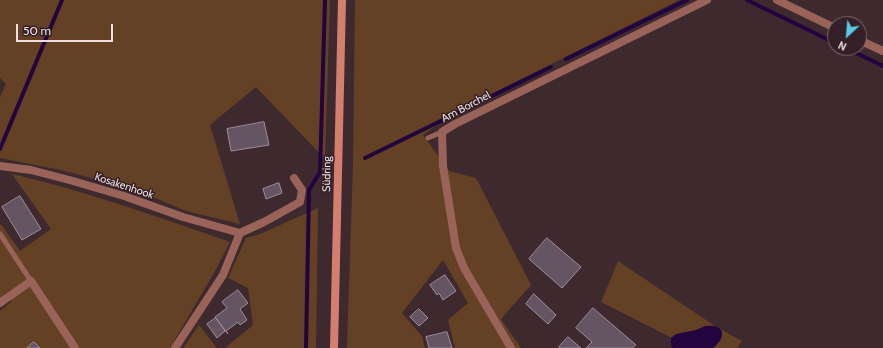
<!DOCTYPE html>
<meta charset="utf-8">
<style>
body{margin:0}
#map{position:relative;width:883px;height:348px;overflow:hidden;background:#3e292f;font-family:Cabin,sans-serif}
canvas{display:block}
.north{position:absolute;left:827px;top:16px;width:40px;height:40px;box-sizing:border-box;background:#331f25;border:1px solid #7d6b70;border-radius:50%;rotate:206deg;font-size:11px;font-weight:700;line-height:16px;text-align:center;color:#ecdee1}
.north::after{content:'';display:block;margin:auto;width:14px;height:18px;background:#57c9e2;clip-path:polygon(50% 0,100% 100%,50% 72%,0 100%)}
.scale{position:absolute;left:16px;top:24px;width:97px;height:18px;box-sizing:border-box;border:2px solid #ecdee1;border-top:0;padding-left:5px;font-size:12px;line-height:14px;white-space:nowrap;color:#ecdee1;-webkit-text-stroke:3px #331f25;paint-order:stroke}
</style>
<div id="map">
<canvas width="883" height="348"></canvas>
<div class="north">N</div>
<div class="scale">50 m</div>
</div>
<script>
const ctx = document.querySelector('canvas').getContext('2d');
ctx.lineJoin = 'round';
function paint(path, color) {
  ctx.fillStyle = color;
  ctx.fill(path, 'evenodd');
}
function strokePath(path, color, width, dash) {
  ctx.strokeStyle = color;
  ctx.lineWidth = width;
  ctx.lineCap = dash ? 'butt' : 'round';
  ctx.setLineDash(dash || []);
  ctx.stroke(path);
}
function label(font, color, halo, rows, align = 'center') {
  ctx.font = font + ' Cabin,sans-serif';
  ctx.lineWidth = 3;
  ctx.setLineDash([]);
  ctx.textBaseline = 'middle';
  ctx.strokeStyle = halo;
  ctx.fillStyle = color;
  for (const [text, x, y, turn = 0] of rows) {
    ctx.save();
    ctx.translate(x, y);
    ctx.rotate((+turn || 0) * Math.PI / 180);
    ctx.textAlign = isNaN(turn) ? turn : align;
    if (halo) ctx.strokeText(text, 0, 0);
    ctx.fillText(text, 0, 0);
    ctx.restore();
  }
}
const green = new Path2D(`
 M0,0H330L325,159L256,87L210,125L240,224L186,211L136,190L61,170L0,158V97L6,84L0,78Z
 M355,0H679L450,115L423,135L449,171L476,178L531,285L501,319L521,348H455L448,320L468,303L443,260L402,313L422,336L425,348H347L353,162Z
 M12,174C86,191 158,217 230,242L214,273L170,348H0V311L12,301L0,298V223L20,251L51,229Z
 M318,208L316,348H225L253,325L248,288L228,278L246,238L260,234Z
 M618,261L718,328L742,341L737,348H684L686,345L601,302Z
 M199,325L217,348H183Z`);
const water = new Path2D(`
 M705,326C708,326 714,325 717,327C728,332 719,344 713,348H673L671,346V338L676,334L696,330Z`);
const stream = new Path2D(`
 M747,0L835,43
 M846,48L883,66
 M566,59L687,0
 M0,149L62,0
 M365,158L551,67
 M306,348L309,190L320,172L325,0`);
const building = new Path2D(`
 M264,122L269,145L231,151L227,129Z
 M279,183L282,193L266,199L263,189Z
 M20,196L41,229L22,240L2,207Z
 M547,238L581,267L562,288L529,259Z
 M445,275L456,291L443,300L439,293L437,295L430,285Z
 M238,290L248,303L240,309L247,320L240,325L238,322L226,331L228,334L215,317L227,308L222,302Z
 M534,294L556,315L548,324L526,304Z
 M593,308L636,345L632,348H586L592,342L576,328Z
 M419,309L428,318L419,326L410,317Z
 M216,318L225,331L217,338L207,324Z
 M447,332L452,348H429L426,337Z
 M568,337L581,348H560L559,347Z
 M34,342L40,348H27Z`);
const service = new Path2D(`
 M428,138L442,132
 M0,234L31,281`);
const minor = new Path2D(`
 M777,0L835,28
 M859,40L883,51
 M0,166L31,170L73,181L124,196L183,217L240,233L264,222L300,202L302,190L294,178
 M0,303L31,281L75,348
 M175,348L223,275L240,233
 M511,348L464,268L456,248L443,166L442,132L455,124L707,0`);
const secondary = new Path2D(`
 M334,348L342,0`);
const streetNames = [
 ["Am Borchel",466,107,-28],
 ["Südring",327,174,-89],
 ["Kosakenhook",124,186,18]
];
paint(green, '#644124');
paint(water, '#23043e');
strokePath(stream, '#23043e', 4);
paint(building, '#655462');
strokePath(building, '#a08d9d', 1);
strokePath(service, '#996359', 5);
strokePath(minor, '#996359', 8);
strokePath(secondary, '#d47e6f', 8);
label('11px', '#ecdee1', '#331f25', streetNames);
</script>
